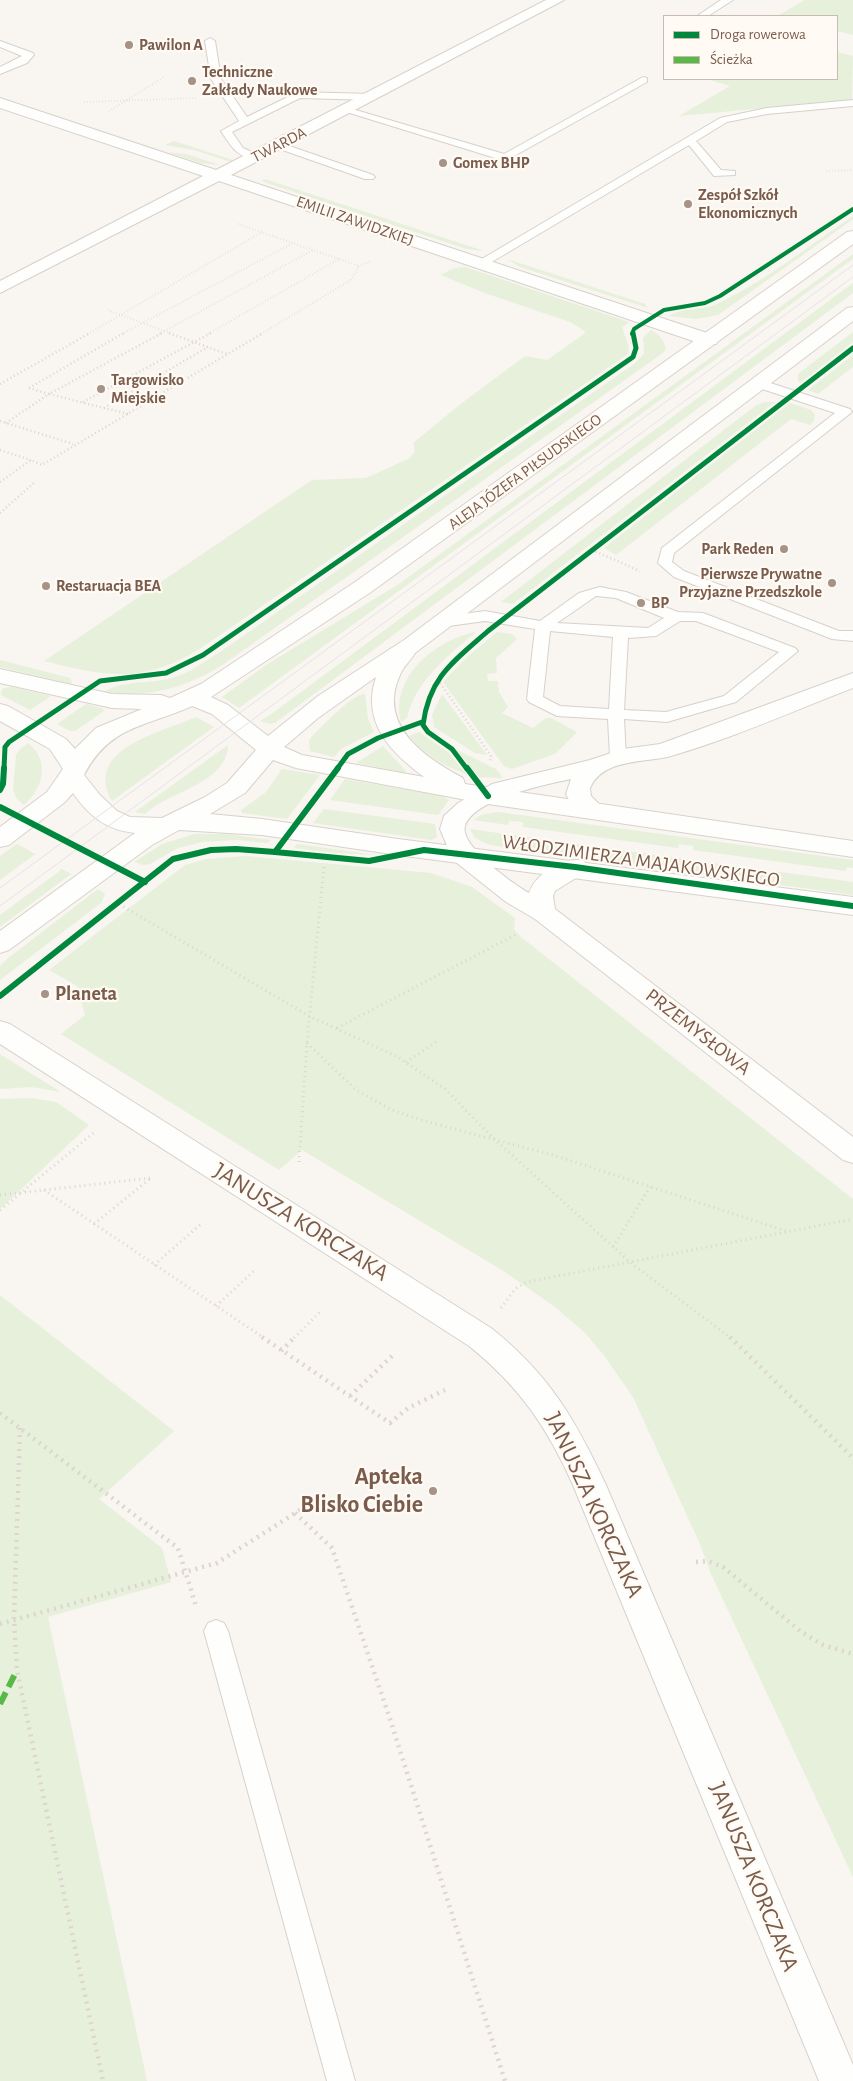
<!DOCTYPE html>
<meta charset="utf-8">
<style>
body{margin:0}
#map{position:relative;width:853px;height:2081px;overflow:hidden;background:#f9f5f0;font-family:"Alegreya Sans",sans-serif}
canvas{display:block}
.legend{position:absolute;left:663px;top:15px;width:175px;height:65px;box-sizing:border-box;background:#fffaf3;border:1px solid #cabbb1;margin:0;padding:6px 9px;list-style:none;font-size:15px;color:#7a5c4d}
.legend li{display:flex;align-items:center;gap:10px;height:25px}
.legend b{width:25px;border:1px solid #cabbb1}
</style>
<div id="map">
<canvas width="853" height="2081"></canvas>
<ul class="legend">
<li><b style="height:6px;background:#00873e"></b>Droga rowerowa</li>
<li><b style="height:6px;background:#58b947"></b>Ścieżka</li>
</ul>
</div>
<script>
const ctx = document.querySelector('canvas').getContext('2d');
ctx.lineJoin = 'round';
function paint(path, color) {
  ctx.fillStyle = color;
  ctx.fill(path, 'evenodd');
}
function strokePath(path, color, width, dash) {
  ctx.strokeStyle = color;
  ctx.lineWidth = width;
  ctx.lineCap = dash ? 'butt' : 'round';
  ctx.setLineDash(dash || []);
  ctx.stroke(path);
}
function label(font, color, halo, rows, align = 'center') {
  ctx.font = font + ' "Alegreya Sans",sans-serif';
  ctx.lineWidth = 4.5;
  ctx.setLineDash([]);
  ctx.textBaseline = 'middle';
  ctx.strokeStyle = halo;
  ctx.fillStyle = color;
  for (const [text, x, y, turn = 0] of rows) {
    ctx.save();
    ctx.translate(x, y);
    ctx.rotate((+turn || 0) * Math.PI / 180);
    ctx.textAlign = isNaN(turn) ? turn : align;
    if (halo) ctx.strokeText(text, 0, 0);
    ctx.fillText(text, 0, 0);
    ctx.restore();
  }
}
const green = new Path2D(`
 M805,0H853V35L837,31V16H777Z
 M837,52L853,56L852,100L679,116L730,86L707,79H837Z
 M29,106L166,152L186,154L220,165L200,163Z
 M174,141L233,160L231,162L194,150L165,145Z
 M265,179L484,251L466,249L261,181Z
 M853,216V219L845,225L718,315L696,319L669,316C682,307 702,311 717,304C765,281 809,246 853,216Z
 M853,254V259L835,272L239,708L222,697L266,665L399,584Z
 M507,259L645,304L648,308L520,267Z
 M465,267L629,322L622,327L629,347L628,354L207,644C147,684 111,678 44,661L312,480L366,478L410,458L415,451L413,443L462,403L525,356L547,360L584,334L585,331L570,322L482,292L441,275L454,268Z
 M853,283V293L275,723L270,724L260,721L270,715Z
 M651,330C660,335 664,340 666,350L660,355L221,666C183,689 148,698 104,692C122,680 151,684 172,678C190,673 205,661 220,652L634,364L644,354L643,338Z
 M853,332V342L800,383L798,380V374Z
 M853,355V367L818,394L808,390Z
 M765,402H775L513,604L501,602L755,406Z
 M790,403L811,410L815,415L814,421L810,425L791,419L616,555L604,548Z
 M476,632C448,656 415,681 407,718L401,722C390,677 435,640 476,632Z
 M497,632L512,634L517,639L496,658L497,673L487,674L488,681H498L499,692L508,707L502,713L533,728L546,718H551L577,732L555,754L512,769L504,766L443,682L467,657Z
 M0,660L70,678L72,683L71,684L0,667Z
 M9,687H12L51,696L30,710L1,695L2,689Z
 M365,694L368,719L374,732L341,749L334,757L310,751L309,740L314,734C324,725 352,694 365,694Z
 M442,694L487,755L475,753L434,727L432,715Z
 M86,704L102,708L104,711L75,731H70L57,724Z
 M196,717L214,727L112,801C82,748 164,732 196,717Z
 M419,732L448,752L466,774C444,766 424,754 409,736Z
 M28,743C50,761 44,787 24,805L16,798L13,789L16,755L20,749Z
 M228,745C227,784 169,791 145,814L135,812Z
 M383,746L406,771L405,773L356,763Z
 M455,749L496,769L503,778L479,777Z
 M282,769L320,775L287,819L242,813L241,810L266,792Z
 M345,779L442,796L449,800L438,815L330,800Z
 M324,809L435,824L437,837L431,840L313,823Z
 M498,812L853,860V868L847,867L846,871L693,850V846L679,844L678,848L523,827V822L509,821L508,825L473,820L481,815Z
 M470,829L592,846V850L606,851L607,848L759,869V872L773,875L774,871L853,882V895L490,845L475,838Z
 M194,834H228L271,840L267,843L237,840L202,842L178,848L150,864L144,865L134,862L162,844Z
 M17,844L37,855H34L0,880V856Z
 M297,844L377,855L336,853L294,848Z
 M246,856L431,873L472,887L515,918L514,929L521,937L853,1199V1877L711,1574L700,1544L633,1397L603,1354L585,1333L555,1307L505,1272L302,1150L279,1170L61,1034L85,1015L77,986L49,970L185,865L206,859Z
 M60,868L71,874L0,927V915L61,870Z
 M98,889L105,894L101,903L0,980V966L7,959Z
 M0,1054L6,1058L61,1092L31,1087L0,1089Z
 M31,1098L56,1102L89,1125L0,1209V1099Z
 M0,1295L174,1431L99,1499L162,1548L171,1582L48,1617L147,2081H0Z`);
const pathFar3 = new Path2D(`
 M84,102L198,98
 M109,111L164,77
 M826,171L853,170
 M238,224L359,266
 M108,310L172,334
 M88,334L262,232
 M122,334L293,243
 M159,334L313,250
 M208,334L339,259
 M261,334L351,280L359,266L371,261`);
const pathFar2 = new Path2D(`
 M169,333L227,354
 M0,384L90,333
 M29,388L124,333
 M83,402L211,333
 M104,408L208,347
 M128,414L49,394L162,333
 M0,421L73,444
 M6,423L49,394L29,388
 M0,450L31,460
 M0,482L31,460L42,465L263,333
 M0,513L35,482
 M592,550L640,571
 M438,680L491,756L490,762`);
const pathFar1 = new Path2D(`
 M119,904L309,1016L398,1057L445,1089L492,1137L631,1263L731,1338
 M337,1028L517,934
 M307,1043L356,1090L392,1110L428,1122L553,1155L789,1232
 M406,1062L436,1042
 M299,1162L307,1043L324,866
 M44,1190L264,1338
 M0,1195L151,1178
 M0,1210L96,1131
 M94,1224L151,1178
 M613,1247L650,1187
 M154,1265L201,1224
 M216,1306L256,1269
 M501,1308L515,1289L527,1282L853,1219
 M294,1338L321,1311`);
const path = new Path2D(`
 M262,1337L390,1423L408,1408L445,1390
 M730,1337L853,1458
 M281,1351L295,1337
 M350,1396L392,1356
 M0,1413L178,1548L196,1606
 M20,1428L14,1619L17,1670L103,2081
 M295,1513L332,1548L389,1716L505,2081
 M696,1562L708,1561L723,1567L800,1631L823,1645L853,1654
 M0,1624L217,1563L314,1501`);
const lane = new Path2D(`
 M721,0H733L708,16H697Z
 M210,38L215,41L221,79L247,117L298,92L372,94L377,97L372,100L300,98L232,132L243,148L261,156L260,158C240,162 230,145 221,131L239,121L211,79L205,41Z
 M0,41L33,53L34,55L27,63L0,74V67L22,56L0,47Z
 M643,77L647,78V82L505,161L340,110L345,107L349,108L504,154Z
 M853,100V106L767,114L727,122L696,141L721,170L735,171V175L714,176L689,145L485,266H477L475,263L720,118L767,108Z
 M278,142L373,175L375,177L373,179H365L274,147L273,145Z
 M758,379L850,409L852,412L674,553L672,562L684,571L839,631H853V641L832,639L674,577L658,563L662,548L835,413L753,386L752,383Z
 M600,587L626,592L678,612L703,613L795,648L798,651L736,702L667,722L624,719L626,757L624,761H612L610,757L608,719L557,716L529,702L527,699L535,629L485,621L441,627L433,622L441,617L485,611L540,621L579,593ZM596,596L616,598L664,618L648,628L557,623ZM680,621H696L779,652L724,696L666,712L624,710L628,638L656,636ZM550,631L613,637L609,709L560,706L543,697Z
 M216,1620L224,1623L228,1631L355,2081H327L204,1631L208,1623Z`);
const street = new Path2D(`
 M546,0H564L231,175L716,336L718,340L716,344H702L219,181L0,293V281L203,176L0,108V98L216,170Z
 M853,673V688C793,711 733,738 671,756C645,763 603,758 590,788L591,796L607,812L604,817C586,822 573,810 566,794L571,779C547,784 473,799 465,826C459,845 513,884 529,893C536,873 564,856 584,861L588,867L584,873L555,891L553,896L555,909L853,1137V1163L843,1160L535,919L506,902L453,860L440,829L444,816L458,803L492,784L590,760L623,749L660,744Z
 M0,1021L10,1024L491,1328C549,1374 575,1419 606,1485L853,2065V2081H819L573,1485C547,1427 519,1386 469,1346L0,1044Z`);
const secondary = new Path2D(`
 M853,231V244L371,592L211,697L228,705L268,736L318,696L404,640L847,308L853,307V321L415,653C411,660 403,667 400,675C377,725 424,757 463,778L465,784L853,841V857L488,804L296,768L273,760L245,793L210,814L262,819L398,839L853,897V915L398,855L262,835L179,830L152,845L9,950L0,953V931L135,833C106,830 89,816 73,793L65,802L9,845L0,847V827L47,792L63,769L50,749L0,721V704L8,706L66,739L75,749L96,728L142,709L112,708L0,683V669L112,694L161,695L170,698L201,684L355,582L847,232ZM376,677C361,722 390,752 424,777L302,755L284,747L318,718ZM192,706L212,714L256,750L227,783L205,797L162,818L130,817L117,811L100,795L84,775C110,725 146,727 192,706Z`);
const tram = new Path2D(`
 M0,888L853,265
 M0,906L853,277`);
const quiet = new Path2D(`
 M0,1704L17,1670`);
const cyclewayFar2 = new Path2D(`
 M632,334L634,329L664,310L705,303L720,296L853,209`);
const cyclewayFar1 = new Path2D(`
 M4,769L5,747L9,742L100,681L166,673L203,655L633,357L636,348L633,333
 M337,769L348,754L378,738L422,722
 M467,769L452,749L428,732L423,725C429,677 454,661 488,631L853,348`);
const cycleway = new Path2D(`
 M467,768L488,796
 M0,790L3,784L4,768
 M0,807L145,882
 M275,852L369,861L424,850L575,867L853,906
 M0,996L173,859L211,850L236,849L275,852L338,768`);
const markers = [
 [129,45,5,"#a69286"],
 [192,81,5,"#a69286"],
 [443,163,5,"#a69286"],
 [688,204,5,"#a69286"],
 [101,389,5,"#a69286"],
 [784,549,5,"#a69286"],
 [832,583,5,"#a69286"],
 [46,586,5,"#a69286"],
 [641,603,5,"#a69286"],
 [45,994,5,"#a69286"],
 [433,1491,5,"#a69286"]
];
const farPoinames = [
 ["Pawilon A",139,45],
 ["Techniczne",202,72],
 ["Zakłady Naukowe",202,90],
 ["Gomex BHP",453,163],
 ["Zespół Szkół",698,195],
 ["Ekonomicznych",698,213],
 ["Targowisko",111,380],
 ["Miejskie",111,398],
 ["Park Reden",774,549,"right"],
 ["Pierwsze Prywatne",822,574,"right"],
 ["Przyjazne Przedszkole",822,592,"right"],
 ["Restaruacja BEA",56,586],
 ["BP",651,603]
];
const farStreetnames = [
 ["TWARDA",279,145,-27],
 ["EMILII ZAWIDZKIEJ",355,221,19],
 ["ALEJA JÓZEFA PIŁSUDSKIEGO",525,472,-36]
];
const streetNames = [
 ["WŁODZIMIERZA MAJAKOWSKIEGO",641,861,8],
 ["PRZEMYSŁOWA",698,1032,38]
];
const poiNames = [
 ["Planeta",55,994]
];
const nearStreetnames = [
 ["JANUSZA KORCZAKA",301,1222,32],
 ["JANUSZA KORCZAKA",594,1505,65],
 ["JANUSZA KORCZAKA",754,1877,68]
];
const nearPoinames = [
 ["Apteka",423,1477],
 ["Blisko Ciebie",423,1505]
];
paint(green, '#e7f0db');
strokePath(lane, '#d7d1cb', 2);
strokePath(street, '#d7d1cb', 2);
strokePath(secondary, '#d9d2cb', 2);
strokePath(pathFar3, '#dcd5d0', 2, [0.5, 2.5]);
strokePath(pathFar2, '#dcd5d0', 2.5, [1, 3]);
strokePath(pathFar1, '#dcd5d0', 3, [1, 4]);
strokePath(path, '#dcd5d0', 4.5, [2, 5]);
paint(lane, '#fefefd');
paint(street, '#fefefd');
paint(secondary, '#fefefd');
strokePath(tram, '#e6e3e7', 1);
strokePath(quiet, '#58b947', 6, [13, 6]);
strokePath(cyclewayFar2, '#00873e', 4);
strokePath(cyclewayFar1, '#00873e', 5);
strokePath(cycleway, '#00873e', 6);
for (const [x, y, r, color] of markers) {
  const dot = new Path2D();
  dot.arc(x, y, r, 0, 2 * Math.PI);
  ctx.fillStyle = color;
  ctx.fill(dot);
  strokePath(dot, '#fffaf3', 2);
}
label('bold 16px', '#7a5c4d', '#fffaf3', farPoinames, 'left');
label('16px', '#7a5c4d', '#fffaf3', farStreetnames);
label('20px', '#7a5c4d', '#fffaf3', streetNames);
label('bold 20px', '#7a5c4d', '#fffaf3', poiNames, 'left');
label('24px', '#7a5c4d', '#fffaf3', nearStreetnames);
label('bold 24px', '#7a5c4d', '#fffaf3', nearPoinames, 'right');
</script>
